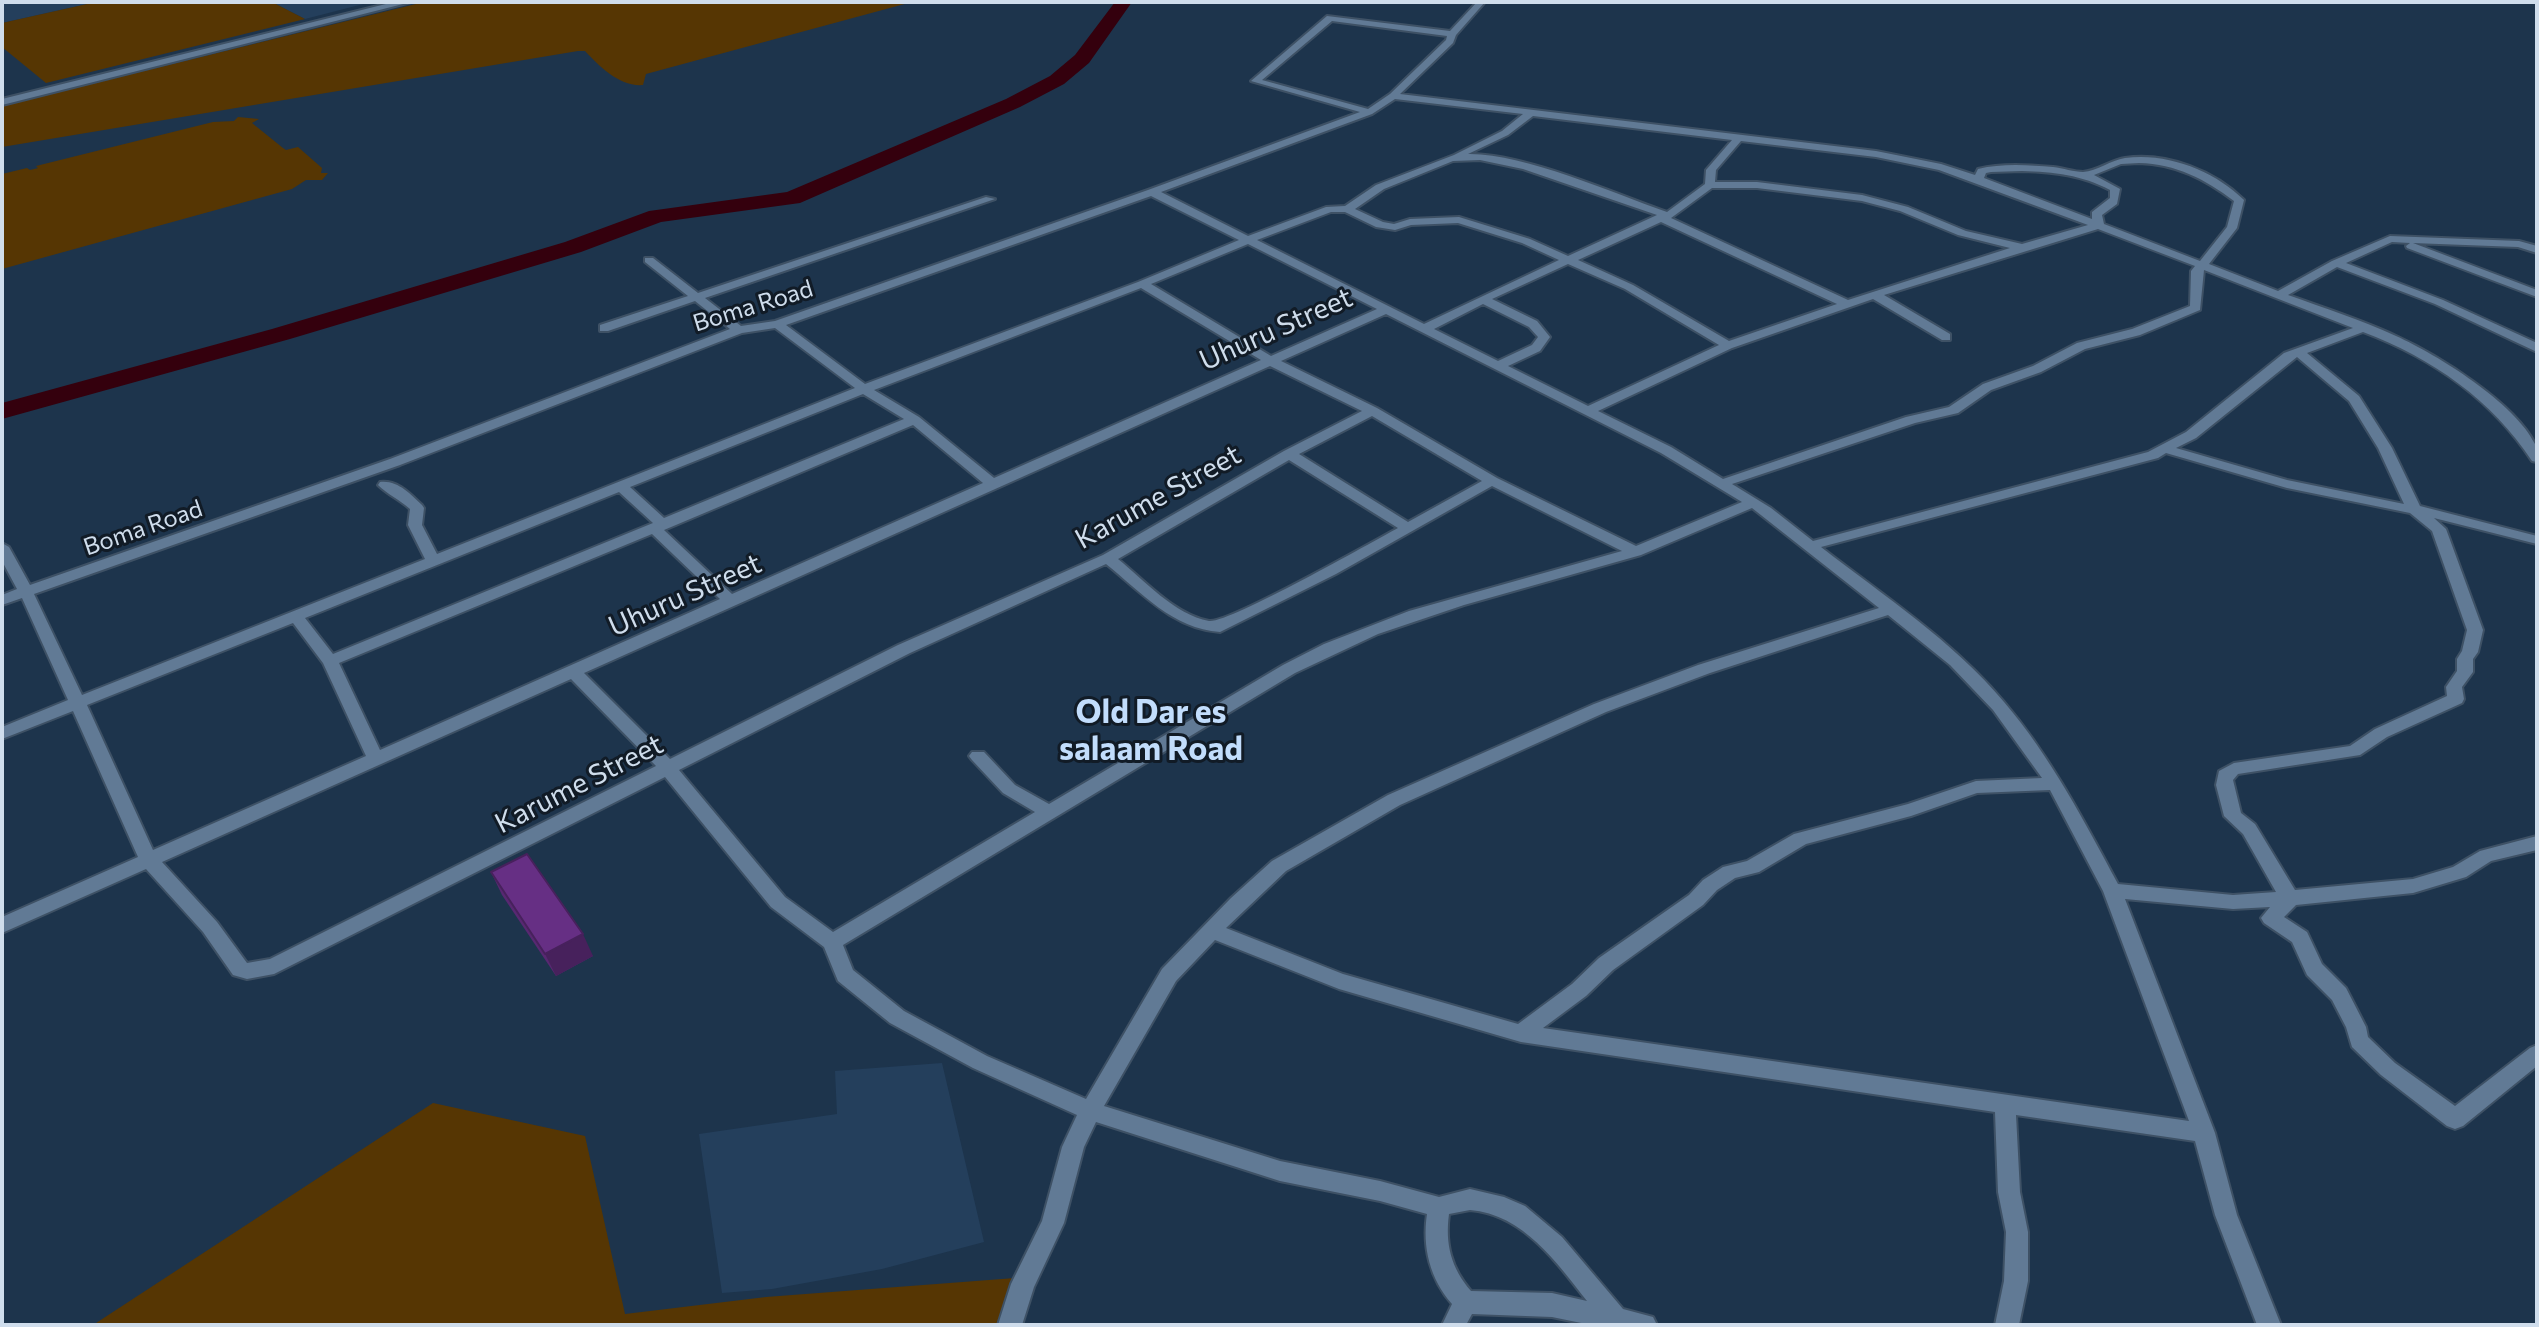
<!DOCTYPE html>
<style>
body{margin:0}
#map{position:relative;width:2539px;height:1327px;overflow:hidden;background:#1d344c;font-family:Commissioner,sans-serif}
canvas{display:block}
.frame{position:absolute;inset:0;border:4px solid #cfddec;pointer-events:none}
</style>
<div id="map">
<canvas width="2539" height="1327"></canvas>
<div class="frame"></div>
</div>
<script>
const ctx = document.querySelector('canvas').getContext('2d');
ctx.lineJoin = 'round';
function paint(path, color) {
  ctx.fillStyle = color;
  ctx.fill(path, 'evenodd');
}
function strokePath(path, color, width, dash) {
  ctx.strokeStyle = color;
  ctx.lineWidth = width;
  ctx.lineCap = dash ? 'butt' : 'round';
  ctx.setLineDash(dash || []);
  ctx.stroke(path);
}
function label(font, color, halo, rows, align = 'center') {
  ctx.font = font + ' Commissioner,sans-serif';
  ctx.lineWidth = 6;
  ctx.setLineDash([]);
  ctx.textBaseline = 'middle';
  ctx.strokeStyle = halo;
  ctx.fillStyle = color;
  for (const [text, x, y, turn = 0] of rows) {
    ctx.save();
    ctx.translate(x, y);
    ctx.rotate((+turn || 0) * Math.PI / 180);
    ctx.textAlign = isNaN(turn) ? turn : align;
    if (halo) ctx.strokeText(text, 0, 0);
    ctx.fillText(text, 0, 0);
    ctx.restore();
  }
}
const built = new Path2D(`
 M2,2H96L2,23Z
 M272,2H371L305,19Z
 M942,1063L984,1242L882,1269L772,1289L722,1293L699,1134L837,1114L835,1071Z`);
const green = new Path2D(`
 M96,2H272L305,19L46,83L2,47V23Z
 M424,2H912L646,74L643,85C620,87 600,67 585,51H578L2,147V106Z
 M238,117L259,119L252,123L283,148L286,150L298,147L322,168L321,173H328L322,180H306L292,189L2,269V174L27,168L30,170L38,168L36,166L213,122L234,121Z
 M433,1103L585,1136L625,1314L766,1297L1015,1278L996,1325H93Z`);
const river = new Path2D(`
 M1115,2H1132L1089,63L1064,84L1020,107L800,203L661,222L581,252L290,339L2,419V403L272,329L565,242L649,211L787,192L1006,99L1050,76L1075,55Z`);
const minor = new Path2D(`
 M1477,2H1485L1456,35L1453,43L1400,94L1876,151L1941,164L1975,175L1978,169C2002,163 2029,165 2053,167C2063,168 2074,172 2083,172C2097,171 2111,160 2125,158C2167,152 2215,171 2244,200L2237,228L2209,264L2278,291L2332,261L2390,236L2519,241L2537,246V253L2518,247L2413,243L2537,290V297L2407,248L2406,246L2410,243L2392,242L2346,263L2443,300L2537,343V352L2435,304L2337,267L2288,295C2324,308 2362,320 2396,336C2438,355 2515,403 2535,444C2538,450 2537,456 2537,462L2532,461C2492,400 2432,358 2363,332L2307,353L2359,396L2392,448L2420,506L2537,536V544L2434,518L2446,529L2483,630L2478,652L2473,659V672L2462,687L2464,699L2462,703L2387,737L2360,755L2238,774L2233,780L2241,813L2255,824L2295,890L2413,879L2453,867L2480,851L2537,836V850L2491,861L2466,877L2413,893L2296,905L2284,917L2307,932L2322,964L2346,988L2366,1027L2368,1037L2395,1063L2455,1106L2530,1048L2537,1045V1066L2463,1126L2455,1129L2447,1126L2381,1075L2352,1047L2346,1027L2332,1000L2307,975L2292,942L2264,923L2261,918L2270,907L2233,909L2125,899L2215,1133L2237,1215L2281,1325H2257L2215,1215L2195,1141L2016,1115L2020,1192L2028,1232V1281L2019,1325H1995L2004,1281L2006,1232L1998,1192L1995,1112L1521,1042L1339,989L1215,940L1176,981L1104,1106L1280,1161L1380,1181L1439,1197L1470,1189L1504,1197L1525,1206L1562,1237L1623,1309L1653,1317L1657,1325H1591L1552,1317L1472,1314L1466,1325H1442L1452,1304C1430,1279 1422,1247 1427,1214L1380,1201L1280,1181L1096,1122L1084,1147L1064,1223L1034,1287L1022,1325H998L1011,1284L1042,1221L1062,1147L1077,1115L973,1068L890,1023L838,981L824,947L771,907L665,777L274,974L247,979L233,975L203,932L146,869L2,933V917L138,857L73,711L2,739V727L68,700L22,598L2,605V595L17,589L2,561V543L9,547L30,585L390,459L730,329L695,301L608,331H600V325L688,296L645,262V258H653L698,293L986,197L995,199L705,298L741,326L775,321L1148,190L1360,112L1251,81L1327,16L1450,31ZM1332,21L1447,36L1446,40L1390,94L1368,109L1262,80ZM1395,99L1523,114L1502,131L1454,155L1376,185L1345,206L1326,207L1248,236L1161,192L1372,114ZM1533,116L1732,140L1706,170L1705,184L1667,212C1613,193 1523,153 1468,154L1508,135ZM1741,141L1876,157L1939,170L2088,225L2022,244L1966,231L1908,207L1862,195L1757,182H1715L1716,170ZM1480,160L1523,169L1657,215L1568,256L1530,239L1459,217L1410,219L1394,224L1383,222L1355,209L1384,189L1453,161ZM2139,163C2176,164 2205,179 2234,201L2227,227L2200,261L2104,224L2102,215L2117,204L2120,189L2094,175L2121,164ZM2022,171C2054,172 2082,175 2110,190V198L2092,212V219L1984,178L1986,173L1991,172ZM1712,188H1757L1862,201L1900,211L1958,235L2010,248L1848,300L1671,218ZM1151,196L1239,240L1138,282L865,384L786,325ZM1331,212H1345L1376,227L1395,230L1411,225L1458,223L1522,243L1559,260L1424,324L1257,240ZM1661,222L1837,304L1729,341L1633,285L1578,260ZM2098,229L2195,266L2191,271L2190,306L2132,329L2077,343L2033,366L1983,384L1949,407L1906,417L1723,479L1671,447L1598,411L1732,348L1873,299L1942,340H1950V334L1884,295ZM1248,244L1377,309L1271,356L1151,284ZM1568,264L1625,289L1719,345L1588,406L1508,366L1540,351L1550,337L1537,321L1492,299ZM2204,270L2353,328L2284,353L2186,432L2148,452L1813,541L1771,508L1732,484L1915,423L1958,413L1991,390L2041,372L2085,349L2140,335L2200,310ZM1141,288L1261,360L994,478L919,417L874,390ZM1483,304L1529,327L1538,337L1532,345L1498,361L1434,329ZM1386,314L1661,453L1742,502L1636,546L1497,478L1377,408L1281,361ZM775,328L855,388L437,554L422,525L424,508L422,505C410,494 398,480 380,482L378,485C387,494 400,500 410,509L408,525L425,559L82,695L34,594L400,465L742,333ZM2297,357L2349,401L2378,448L2404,504L2287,480L2176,448L2196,438ZM1270,366L1362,411L1284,451L1103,555L898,645L670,759L584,673ZM863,394L904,419L664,518L630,487ZM1372,416L1482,481L1408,522L1299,454ZM913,425L983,483L732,594L664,530ZM2166,453L2287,488L2410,513L2432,531L2467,630L2462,651L2457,659V671L2446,687L2447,696L2375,729L2350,746L2234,763L2219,771L2216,785L2224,816L2243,834L2276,892L2233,895L2118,884C2084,821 2051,757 2004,702C1953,641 1884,596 1821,547L2158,458ZM1289,460L1398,528C1372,542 1228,624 1209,621C1175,615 1144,580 1118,559ZM1492,486L1622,551L1409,611L1324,644L1283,665L1049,804L1015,785L984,752H972L969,756L972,760L1003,793L1035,812L833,932L785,897L679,770L910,653L1106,564C1141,592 1173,629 1220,632L1336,574ZM619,492L653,523L333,654L305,618ZM1752,508L1879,608L1698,665L1594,704L1388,795L1272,861L1231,898L1162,969L1086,1099L987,1056L904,1011L853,970L843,945L1295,673L1378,634L1464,605L1641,555ZM652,534L720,599L380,750L339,663ZM1888,615L1950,665L1993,710L2042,778L1976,781L1908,804L1794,834L1747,861L1723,867L1703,880L1689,895L1599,958L1572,984L1518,1024L1343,974L1226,928L1286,871L1400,805L1606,712L1710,673ZM293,623L323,663L366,756L153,850L87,705ZM571,679L656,766L270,959L247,963L217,922L162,862ZM2050,790L2103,891L2189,1121L1543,1028L1586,996L1613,970L1703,905L1717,890L1735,878L1759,872L1806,844L1911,816L1977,793ZM1470,1210C1523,1214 1557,1263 1587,1301L1552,1293L1471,1291C1451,1268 1445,1244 1449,1214Z`);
const tertiary = new Path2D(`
 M394,2H411L2,105V99Z`);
const wall = new Path2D(`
 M491,872L593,956L556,976L502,895Z`);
const shadedWall = new Path2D(`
 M583,934L593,956L556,976L545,954Z`);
const building = new Path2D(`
 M527,854L583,934L545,954L491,872Z`);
const farStreetnames = [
 ["Boma Road",753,306,-17],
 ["Boma Road",143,528,-19]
];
const streetNames = [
 ["Uhuru Street",1276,329,-24],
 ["Karume Street",1158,497,-29],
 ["Uhuru Street",685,595,-24],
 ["Karume Street",579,784,-27]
];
const quarterNames = [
 ["Old Dar es",1151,712],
 ["salaam Road",1151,749]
];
paint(built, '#243f5c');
paint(green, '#563603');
paint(river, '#34000d');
strokePath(minor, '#3e5165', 4);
strokePath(tertiary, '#3e5165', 4);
paint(minor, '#617a95');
paint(tertiary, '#617a95');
paint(wall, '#582872');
paint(shadedWall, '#47215c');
paint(building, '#662f84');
strokePath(building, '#47215c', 2);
label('24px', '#cfddec', '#111b26', farStreetnames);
label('28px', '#cfddec', '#111b26', streetNames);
label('bold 32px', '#c2ddfc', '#111b26', quarterNames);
</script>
